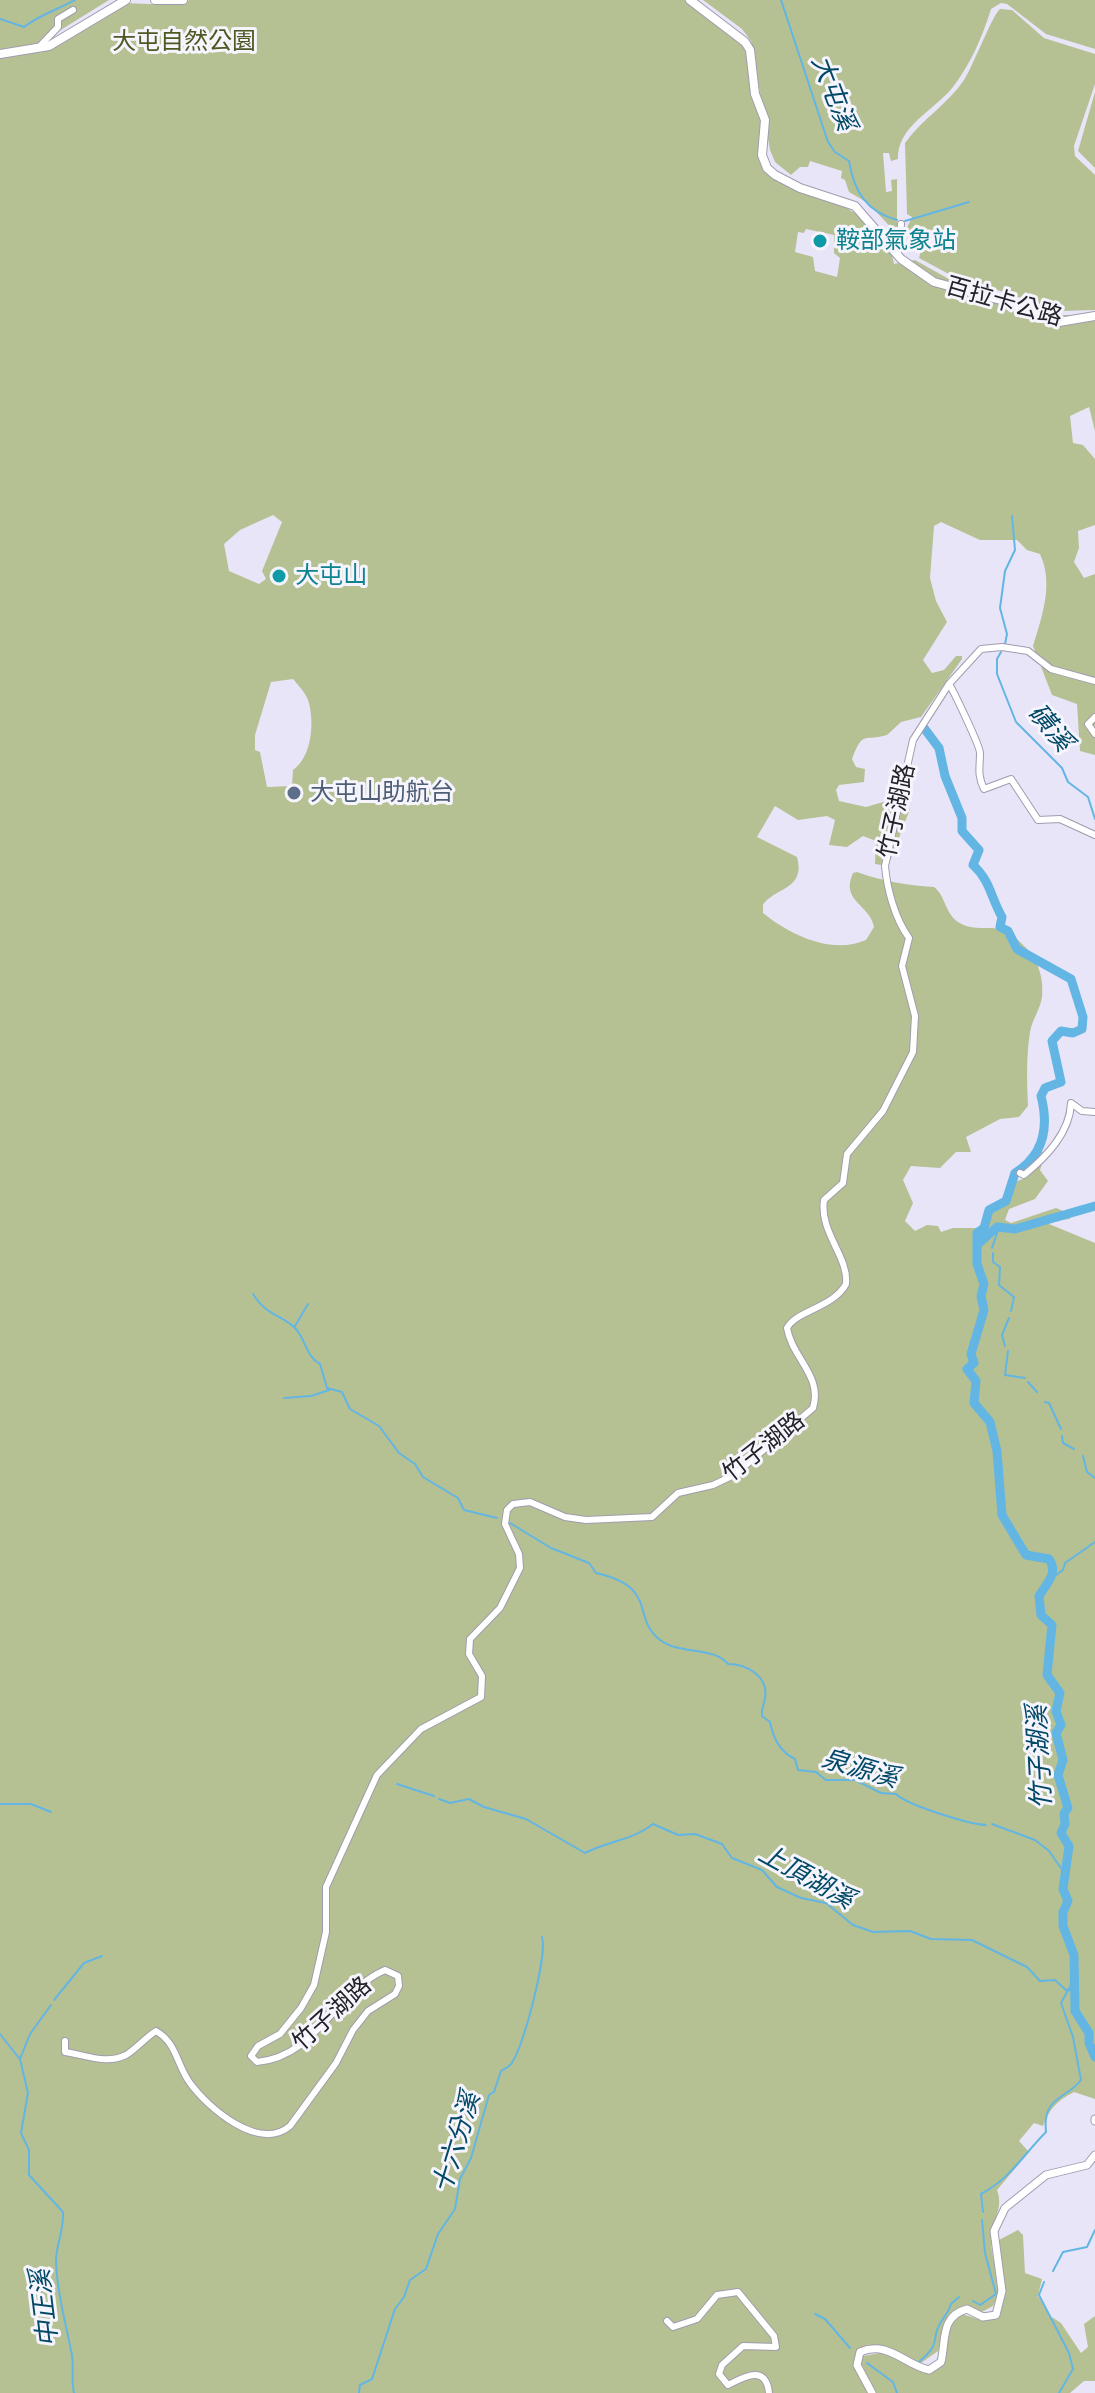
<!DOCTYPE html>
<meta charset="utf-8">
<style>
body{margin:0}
canvas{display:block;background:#e9e5f9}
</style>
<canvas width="1095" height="2393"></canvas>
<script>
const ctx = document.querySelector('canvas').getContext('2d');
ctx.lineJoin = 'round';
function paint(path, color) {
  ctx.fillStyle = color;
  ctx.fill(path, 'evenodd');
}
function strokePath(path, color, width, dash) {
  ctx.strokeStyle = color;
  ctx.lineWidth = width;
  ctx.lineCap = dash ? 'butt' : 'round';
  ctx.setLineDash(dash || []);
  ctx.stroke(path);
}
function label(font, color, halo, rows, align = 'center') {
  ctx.font = font + ' Quicksand,"Noto Sans TC",sans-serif';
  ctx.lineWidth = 6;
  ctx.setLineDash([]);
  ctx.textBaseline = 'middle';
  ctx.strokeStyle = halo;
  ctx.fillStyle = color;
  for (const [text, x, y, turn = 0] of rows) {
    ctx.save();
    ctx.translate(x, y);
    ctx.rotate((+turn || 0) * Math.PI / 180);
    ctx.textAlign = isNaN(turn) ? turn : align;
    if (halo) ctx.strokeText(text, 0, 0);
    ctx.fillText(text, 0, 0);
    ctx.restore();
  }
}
const green = new Path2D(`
 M0,0H109L35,46L0,50Z
 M190,0H687L740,42L746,53L751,92L760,117L761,161C797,190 888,211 894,264L915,260L947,278L1057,315H1095V431L1089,407L1070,416L1073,443L1083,445L1095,459V525L1078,531L1079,548L1074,562L1084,578L1095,574V755L1080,751L1077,704L1052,695L1033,646C1042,616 1054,584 1040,554L1027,550L1017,540H980L941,522L934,526L930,578L936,601L947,622L923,660L932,673L944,670L956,656H962V659L921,717L901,722L887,735C865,742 863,729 852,759L856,767L865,769L864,782L839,785L836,790L839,801L866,807L890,800L910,809L888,866L875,864L876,841L863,836L847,847L829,845L835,820L827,816L798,820L775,806L757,837L797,857C806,890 775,887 763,905V913C790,935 832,955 866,940L874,927C870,904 840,902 853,873L857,872C885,882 906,885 934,887C946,896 944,912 958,922C974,933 993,924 1005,931C1030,946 1045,967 1042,997C1040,1010 1032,1020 1030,1032C1026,1058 1027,1081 1028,1106L1019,1117L1000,1119L966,1137L971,1152H956L940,1168L911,1166L903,1180L913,1203L905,1221L915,1231L927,1225L938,1226L941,1232L953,1228H982L986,1211L1005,1199L1011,1183L1023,1179L1042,1151L1045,1155L1040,1170L1048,1181L1035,1199L1009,1209L1005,1220L1011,1223L1056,1208L1068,1213L1070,1219L1049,1221V1224L1095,1243V2099L1074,2092C1057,2101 1050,2108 1043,2126L1034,2123L1019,2141L1029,2152L997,2190C1004,2209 992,2220 991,2238C990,2261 1006,2284 993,2306L982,2312C976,2311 969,2307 963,2307C944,2309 942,2337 938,2351L921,2363L881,2348L855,2357L870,2393H0V56L43,52L125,3L174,5ZM806,229L834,235V253L840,258L837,277L815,271L813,257L795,252L798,232L804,233ZM273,515L282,522L262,571L266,579L259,584L229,571L224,544L240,530ZM293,679C298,685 305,692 308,700C315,721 312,757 293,770L292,786L267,787L260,752L255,750V735L271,682Z
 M703,0H1095V49L1046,34L1007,4L1001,3L991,9C982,38 971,63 953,87C935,110 897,126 898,159L891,161L889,153H883L886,192L892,191L891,180L897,179V234L868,203L849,192L845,180L841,178L842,171L810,161L808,167H800L791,175L775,162L770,150L751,41L742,29Z
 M1000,9L1012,10L1044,38L1095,54V84L1074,146L1075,156L1095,175V310L1060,311L947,273L919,258L921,251L936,245L934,238L928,237L915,247L912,234L905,232L912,217L907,214L905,143C922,119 947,105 964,80C973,66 993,14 1000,9Z
 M1095,92V168L1078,151Z
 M1018,2230L1023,2235L1025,2273L1042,2279L1038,2296L1050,2316L1061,2323L1081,2353L1088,2347L1084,2324L1095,2316V2381H1084L1070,2393H874L860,2363L863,2356L886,2352L931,2373L944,2363L952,2320L962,2314L984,2321L1000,2315L1006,2292L999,2240Z`);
const stream = new Path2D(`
 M781,0L828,142L835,152L849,161C854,192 867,212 897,220
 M0,19L24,27C41,14 57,10 75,0
 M905,221L969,202
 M1005,644L1007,634L1000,608L1005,571L1015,550L1012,516
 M1001,652L997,659V674L1016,722L1062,768L1068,782L1088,797L1095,819
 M992,1248L999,1227
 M993,1253V1262L1000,1267L999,1285L1014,1297L1011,1311
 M253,1294C267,1316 280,1314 294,1327C306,1338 305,1356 320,1364L327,1388L342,1392L350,1409L379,1426L399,1453L415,1464L423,1477L458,1498L464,1510L497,1518
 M295,1326L308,1304
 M1005,1346L1002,1335L1009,1318
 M1008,1351L1005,1375L1025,1378
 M1028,1382L1037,1392
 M284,1398L311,1396L329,1390
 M1045,1402L1049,1403L1061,1429
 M1062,1436L1063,1443L1074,1449
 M1083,1456L1087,1472L1095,1478
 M510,1523L551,1548L589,1563L596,1573C659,1587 631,1618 660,1640C680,1655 713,1646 728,1664C746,1664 769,1676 765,1698C764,1706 761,1709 762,1716L770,1722C773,1738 780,1752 795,1759L798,1770L816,1772L826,1780H855L881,1793L896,1794C907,1805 968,1824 986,1825
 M1052,1578L1063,1570L1065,1563L1095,1542
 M397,1784L434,1796
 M439,1799L450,1803L469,1799L484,1807L526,1819L585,1853C608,1841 633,1840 653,1824L678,1835L695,1834L722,1844L732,1858L762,1870L777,1887L801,1898L826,1903L853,1925L873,1932L910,1931L931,1939L972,1940L1027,1967L1040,1981L1055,1980L1066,1990H1073
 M0,1804H31L51,1812
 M992,1824L1035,1840L1049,1851L1063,1871
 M54,2000L84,1963L102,1956
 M51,2005L30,2034L20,2059L28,2093L21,2133L29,2150V2175L63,2212C64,2231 56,2245 56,2261C57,2293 66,2324 72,2355C74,2368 71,2380 74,2393
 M0,2034L19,2058
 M983,2212L981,2194C1011,2178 1023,2155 1046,2132C1042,2096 1067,2099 1081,2080L1073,2037L1061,2003L1072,1983
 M1053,2271L1063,2252L1087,2247L1095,2230
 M1044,2282L1039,2295L1069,2353L1073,2369L1059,2393
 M973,2301L980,2305L996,2294L985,2253L982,2220
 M815,2314L825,2319L850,2348
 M919,2362C944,2340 929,2341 941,2322C946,2314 949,2312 951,2304L959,2297
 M867,2363L893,2382L897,2393
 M359,2393L360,2385L372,2379L395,2309L404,2297L410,2280L426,2269L438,2234L455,2209L460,2179L471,2158L489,2095L494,2092L501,2071C504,2069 509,2067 511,2064C523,2050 548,1953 542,1937`);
const river = new Path2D(`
 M924,728L939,748L945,776L962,818V831L979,850L973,865C990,880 991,898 1002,917L1000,927L1008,931L1017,949L1071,979L1083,1017L1082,1029L1073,1033L1061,1031L1052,1041L1061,1082L1045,1088L1041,1096C1049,1127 1044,1155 1015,1173L1006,1201L989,1210L984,1228L977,1233V1245
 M1095,1206L1015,1229L997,1227L977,1245V1264L984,1284L981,1296L984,1310L971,1354L974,1363L967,1369L976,1381L974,1403L990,1422L997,1451L1002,1515L1026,1555L1049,1559C1059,1573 1046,1584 1039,1596L1041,1615L1052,1625L1047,1675L1060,1693L1056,1711L1061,1725L1056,1733L1063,1760L1058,1775L1068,1808L1064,1813L1065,1824L1061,1833L1069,1846L1063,1889L1068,1901L1063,1912V1926L1074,1955L1075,2011L1089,2033V2043L1095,2057`);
const minor = new Path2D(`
 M39,47L58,27V19L73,10
 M898,252L901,224
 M949,684C954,692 980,746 980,753C980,767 977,775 984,789L1011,779L1038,820L1060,819L1095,835
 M1095,717L1088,724L1095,734
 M1020,1173L1024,1175C1046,1157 1070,1133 1071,1103L1082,1111L1095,1112
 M65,2041V2052C86,2055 106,2065 126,2055C136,2049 145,2038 156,2031C177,2043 177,2066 190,2083C208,2108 259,2152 290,2126L336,2063L353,2030L368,2011L395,1994L399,1986L398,1976L385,1970C334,1992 318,2056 257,2062L251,2056L258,2046L280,2034L301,2008L314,1985L326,1932V1887L377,1775L421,1729L481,1697L482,1676L469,1654L470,1639L500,1608L520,1568L519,1554L505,1524L507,1510L513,1504L530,1502L565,1517L586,1520L652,1517L678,1493L713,1485L734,1475L813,1408C823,1376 792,1358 787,1328C797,1310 833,1308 846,1284C849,1257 819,1232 824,1200L843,1183L847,1154L883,1111L913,1052L915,1016L902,966L909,938C895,919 887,889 885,866L913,740L949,684L981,649L1002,647L1028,651L1051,669L1095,681
 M667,2321L673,2327L697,2319L717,2295L738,2292L774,2336L776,2347L743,2346L722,2365L719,2374L728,2385C744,2377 766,2364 769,2393`);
const tertiary = new Path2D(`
 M1095,2119V2121
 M872,2393L857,2365L860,2352C888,2340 905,2365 929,2370L941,2362C946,2342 940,2316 967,2309L983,2317L996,2315L1002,2291L994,2231L1005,2208L1046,2175L1087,2165L1095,2155`);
const secondary = new Path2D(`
 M155,0H183
 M690,0L745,42L750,50L755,94L765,120L762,155L767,168L775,175L800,188L855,206L901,259L934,282L1008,302L1059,322L1095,316
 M0,54L49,46L126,0`);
const markers = [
 [820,241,8,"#0f9aa8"],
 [279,576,8,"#0f9aa8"],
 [294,793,8,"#5c6f8a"]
];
const parkNames = [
 ["大屯自然公園",184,42]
];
const cultureNames = [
 ["鞍部氣象站",836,241],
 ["大屯山",295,576]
];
const streetNames = [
 ["百拉卡公路",1004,302,16],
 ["竹子湖路",897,811,-78],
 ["竹子湖路",764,1447,-38],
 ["竹子湖路",332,2014,-42]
];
const serviceNames = [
 ["大屯山助航台",310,793]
];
const waterNames = [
 ["大屯溪",833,93,69],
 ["磺溪",1050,728,50],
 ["竹子湖溪",1040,1757,-93],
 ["泉源溪",860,1769,16],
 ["上頂湖溪",806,1877,29],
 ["十六分溪",457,2143,-73],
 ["中正溪",45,2308,-97]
];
paint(green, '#b5c193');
strokePath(stream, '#63b6e3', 2);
strokePath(river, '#63b6e3', 9);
strokePath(minor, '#a09caf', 8);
strokePath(tertiary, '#a09caf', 9);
strokePath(secondary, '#a09caf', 10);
strokePath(minor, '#fff', 6);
strokePath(tertiary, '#fff', 7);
strokePath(secondary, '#fff', 8);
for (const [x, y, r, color] of markers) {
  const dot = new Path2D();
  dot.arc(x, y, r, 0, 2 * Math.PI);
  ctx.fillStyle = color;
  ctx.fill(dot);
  strokePath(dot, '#f6f4fc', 3);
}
label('24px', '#4d5921', '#f6f4fc', parkNames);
label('24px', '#0d838f', '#f6f4fc', cultureNames, 'left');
label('24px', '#232229', '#f6f4fc', streetNames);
label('24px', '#4e5e75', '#f6f4fc', serviceNames, 'left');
label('italic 26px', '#014967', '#f6f4fc', waterNames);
</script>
